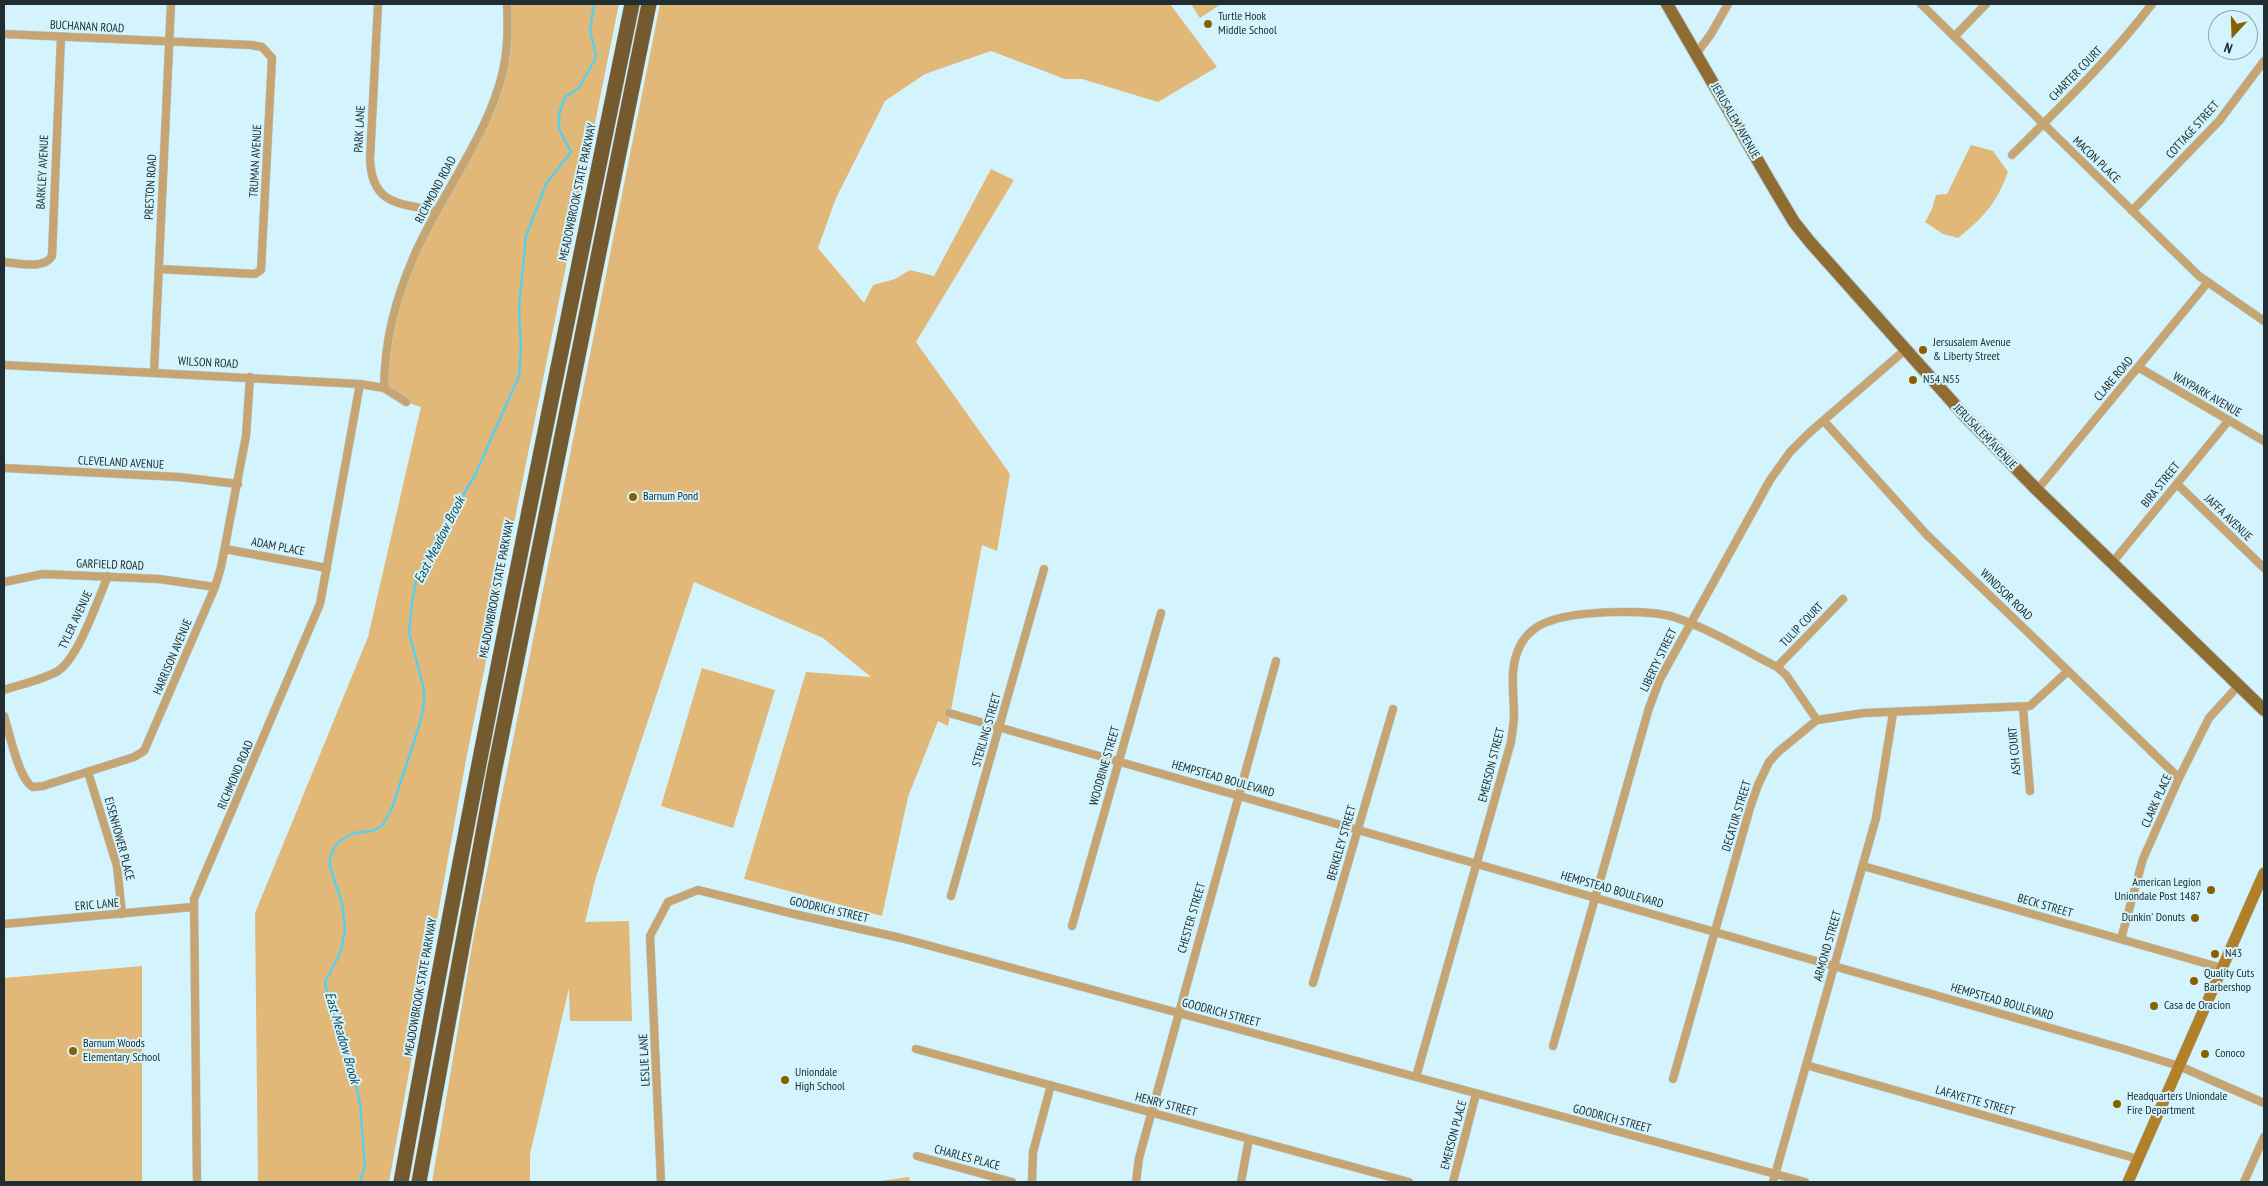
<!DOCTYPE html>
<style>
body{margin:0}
#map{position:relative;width:2268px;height:1186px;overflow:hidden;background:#d4f4fd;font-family:"PT Sans Narrow",sans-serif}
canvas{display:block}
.frame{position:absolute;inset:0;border:5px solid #212e31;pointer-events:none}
.north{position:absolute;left:2208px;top:10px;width:50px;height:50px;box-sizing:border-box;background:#d4f4fd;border:1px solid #8ca5ab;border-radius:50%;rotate:200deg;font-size:14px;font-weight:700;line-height:20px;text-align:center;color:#212e31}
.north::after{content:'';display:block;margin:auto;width:18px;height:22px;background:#8a5f00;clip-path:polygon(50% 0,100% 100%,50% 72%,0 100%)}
</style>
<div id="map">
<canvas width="2268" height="1186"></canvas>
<div class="frame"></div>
<div class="north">N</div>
</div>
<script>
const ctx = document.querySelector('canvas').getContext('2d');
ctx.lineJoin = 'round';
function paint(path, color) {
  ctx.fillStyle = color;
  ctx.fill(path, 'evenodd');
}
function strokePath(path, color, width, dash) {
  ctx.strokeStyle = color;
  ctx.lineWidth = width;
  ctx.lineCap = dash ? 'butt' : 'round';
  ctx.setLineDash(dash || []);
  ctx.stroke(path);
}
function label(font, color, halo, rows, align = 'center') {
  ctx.font = font + ' "PT Sans Narrow",sans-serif';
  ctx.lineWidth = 4;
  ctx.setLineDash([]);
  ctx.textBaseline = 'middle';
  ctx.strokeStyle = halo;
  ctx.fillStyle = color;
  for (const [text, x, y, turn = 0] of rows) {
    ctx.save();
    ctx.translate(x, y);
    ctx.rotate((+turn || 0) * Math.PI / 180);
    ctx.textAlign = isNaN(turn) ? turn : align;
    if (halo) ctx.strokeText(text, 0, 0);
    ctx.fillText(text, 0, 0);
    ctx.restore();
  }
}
const green = new Path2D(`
 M507,4H619L466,760L389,1182H258L255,913L368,637L421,407L406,402L384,388L385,355L415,254L489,113L505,60Z
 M660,4H1170L1217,67L1158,102L1082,79H1065L991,51L925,74L885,101L836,198L818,248L864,303L873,285L895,279L910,270L934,276L991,169L1014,180L916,342L1010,474L997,551L982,545L948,726L938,721L908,797L882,916L744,879L806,672L871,677L823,638L694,582L596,877L585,922L629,921L632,1021H570L569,988L530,1154V1182H432L473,940Z
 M1191,4H1221L1200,18Z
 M1971,145L1993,151L2008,172C1996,204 1985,216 1958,238L1943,234L1925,222L1932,209L1936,195L1947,194Z
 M702,668L775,690L733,828L661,806Z
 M142,966V1182H4V978Z
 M909,1177L910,1182H873Z`);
const stream = new Path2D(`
 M360,1182L365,1166L360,1104L352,1064L329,1002L325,982L341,951L345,928L342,903L330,867V858L334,848L341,840L354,833L373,831L383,825L392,808L420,723L424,703V690L409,632L412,603L416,581L432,547L475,475L519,376L521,351L519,308L526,236L546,184L571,152L559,129V114L565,97L579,88L595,59L596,55L590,31L594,4`);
const street = new Path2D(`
 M378,4L370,159C372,206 400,203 437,211
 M1921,4L2199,276L2264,321
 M4,34L251,45L262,47L272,58L261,270L255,274L159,269
 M1954,37L1986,4
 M1696,54L1711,34L1728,4
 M2012,155C2061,106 2110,59 2152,4
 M2132,211L2219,121L2264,61
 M4,262C18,263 44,270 52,256L61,37
 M4,365L360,384L384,388L406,402
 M2138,367L2264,441
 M154,372L171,4
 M384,388C385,338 395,301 414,256C441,194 495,126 505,60C508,42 508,23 507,4
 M1824,421L1926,534L2179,778
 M4,468L179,477L238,484
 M2177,484L2264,568
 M2037,490L2208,282
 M225,549L327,568
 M2112,563L2229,420
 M4,582L43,574L159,579L215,587
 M1777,667L1843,599
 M4,690C22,684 42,680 58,671C79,657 97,601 108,576
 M2023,708L2030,791
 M949,713L2124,1049L2179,1066L2264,1103
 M4,716C9,731 19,781 33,787L43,786L134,757L144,751L215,587L221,567L246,436L250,377
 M88,772L117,866L122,914
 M1863,866L2222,968
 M951,896L1044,569
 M4,924L193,907
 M1072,926L1161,613
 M2121,939L2143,859L2179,778L2209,718L2238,686
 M1313,983L1393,709
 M1553,1046L1649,708L1660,679L1770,480L1790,452L1809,433L1905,350
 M916,1049L1409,1182
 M1806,1065L2138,1159
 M1416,1077L1511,742C1512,733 1514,724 1514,715C1514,692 1509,670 1519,648C1525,634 1538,624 1553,620C1579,611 1649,609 1674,617C1710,629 1744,650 1777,667L1786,675L1817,720
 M1673,1079L1750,808L1758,785L1769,762L1778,752L1817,720L1864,713L2030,706L2068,671
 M917,1156L1012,1182
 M197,1182L194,899L320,604L360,384
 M661,1182L650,936L668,902L698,890L794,914L901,938L1805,1182
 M1032,1182L1033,1152L1051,1085
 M1136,1182L1139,1158L1276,661
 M1241,1182L1249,1139
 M1453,1182L1476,1094
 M1773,1182L1876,818L1893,713
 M2244,1182L2264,1137`);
const secondary = new Path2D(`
 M2128,1182L2264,873`);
const primary = new Path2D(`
 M1667,4L1769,180L1794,222L1810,242L1964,415L2037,490L2264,710`);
const highway = new Path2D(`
 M401,1182C471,788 552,396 632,4
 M419,1182L494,773L649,4`);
const markers = [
 [1208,24,5,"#8a5f00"],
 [1923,350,5,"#8a5f00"],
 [1913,380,5,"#8a5f00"],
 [633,497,5,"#8a5f00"],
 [2211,890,5,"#8a5f00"],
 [2195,918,5,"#8a5f00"],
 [2215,954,5,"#8a5f00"],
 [2194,981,5,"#8a5f00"],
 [2154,1006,5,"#8a5f00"],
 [73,1051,5,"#8a5f00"],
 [2205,1054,5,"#8a5f00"],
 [785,1080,5,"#8a5f00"],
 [2117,1104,5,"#8a5f00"]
];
const poiNames = [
 ["Turtle Hook",1218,17],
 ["Middle School",1218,31],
 ["Jersusalem Avenue",1933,343],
 ["& Liberty Street",1933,357],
 ["N54 N55",1923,380],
 ["Barnum Pond",643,497],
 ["American Legion",2201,883,"right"],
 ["Uniondale Post 1487",2201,897,"right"],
 ["Dunkin' Donuts",2185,918,"right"],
 ["N43",2225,954],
 ["Quality Cuts",2204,974],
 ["Barbershop",2204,988],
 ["Casa de Oracion",2164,1006],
 ["Barnum Woods",83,1044],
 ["Elementary School",83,1058],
 ["Conoco",2215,1054],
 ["Uniondale",795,1073],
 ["High School",795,1087],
 ["Headquarters Uniondale",2127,1097],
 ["Fire Department",2127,1111]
];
const streetNames = [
 ["BUCHANAN ROAD",87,27,3],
 ["CHARTER COURT",2076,74,-46],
 ["JERUSALEM AVENUE",1735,121,60],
 ["PARK LANE",360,129,-87],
 ["COTTAGE STREET",2193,130,-48],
 ["MACON PLACE",2096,160,44],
 ["TRUMAN AVENUE",256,161,-87],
 ["BARKLEY AVENUE",43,172,-87],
 ["PRESTON ROAD",151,187,-87],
 ["RICHMOND ROAD",436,190,-62],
 ["MEADOWBROOK STATE PARKWAY",578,192,-78],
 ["WILSON ROAD",208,363,3],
 ["CLARE ROAD",2114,379,-50],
 ["WAYPARK AVENUE",2207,395,30],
 ["JERUSALEM AVENUE",1985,437,46],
 ["CLEVELAND AVENUE",121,463,3],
 ["BIRA STREET",2161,485,-51],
 ["JAFFA AVENUE",2228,518,44],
 ["ADAM PLACE",278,547,11],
 ["GARFIELD ROAD",110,565,2],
 ["MEADOWBROOK STATE PARKWAY",497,589,-79],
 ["WINDSOR ROAD",2006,595,44],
 ["TYLER AVENUE",76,620,-65],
 ["TULIP COURT",1802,625,-46],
 ["HARRISON AVENUE",173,657,-67],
 ["LIBERTY STREET",1659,660,-64],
 ["STERLING STREET",987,730,-74],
 ["ASH COURT",2015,751,-95],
 ["EMERSON STREET",1492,765,-76],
 ["WOODBINE STREET",1105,766,-74],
 ["RICHMOND ROAD",236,775,-67],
 ["HEMPSTEAD BOULEVARD",1223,779,16],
 ["CLARK PLACE",2157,801,-66],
 ["DECATUR STREET",1737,816,-73],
 ["EISENHOWER PLACE",119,839,75],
 ["BERKELEY STREET",1342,843,-74],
 ["HEMPSTEAD BOULEVARD",1612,890,16],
 ["ERIC LANE",97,905,-5],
 ["BECK STREET",2045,906,16],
 ["GOODRICH STREET",829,910,13],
 ["CHESTER STREET",1192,918,-74],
 ["ARMOND STREET",1828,946,-74],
 ["MEADOWBROOK STATE PARKWAY",421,987,-80],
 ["HEMPSTEAD BOULEVARD",2002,1002,16],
 ["GOODRICH STREET",1221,1013,15],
 ["LESLIE LANE",645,1060,-93],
 ["LAFAYETTE STREET",1975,1101,16],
 ["HENRY STREET",1166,1105,15],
 ["GOODRICH STREET",1612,1119,15],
 ["EMERSON PLACE",1454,1135,-75],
 ["CHARLES PLACE",967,1158,15]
];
const waterNames = [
 ["East Meadow Brook",440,540,-63],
 ["East Meadow Brook",342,1038,74]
];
paint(green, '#e1b878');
strokePath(stream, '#58d0ea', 2.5);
strokePath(street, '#b4d0d8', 9);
strokePath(secondary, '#b4d0d8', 12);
strokePath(primary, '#b4d0d8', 14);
strokePath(highway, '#b4d0d8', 16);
strokePath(street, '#c6a572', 8);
strokePath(secondary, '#b18028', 11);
strokePath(primary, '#8f6c32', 12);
strokePath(highway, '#755a30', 15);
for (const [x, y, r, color] of markers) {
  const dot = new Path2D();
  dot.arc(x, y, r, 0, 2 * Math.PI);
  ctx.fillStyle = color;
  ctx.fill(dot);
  strokePath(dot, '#d4f4fd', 2);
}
label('12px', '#212e31', '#d4f4fd', poiNames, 'left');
label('12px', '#212e31', '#d4f4fd', streetNames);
label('italic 14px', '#164a55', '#d4f4fd', waterNames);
</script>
